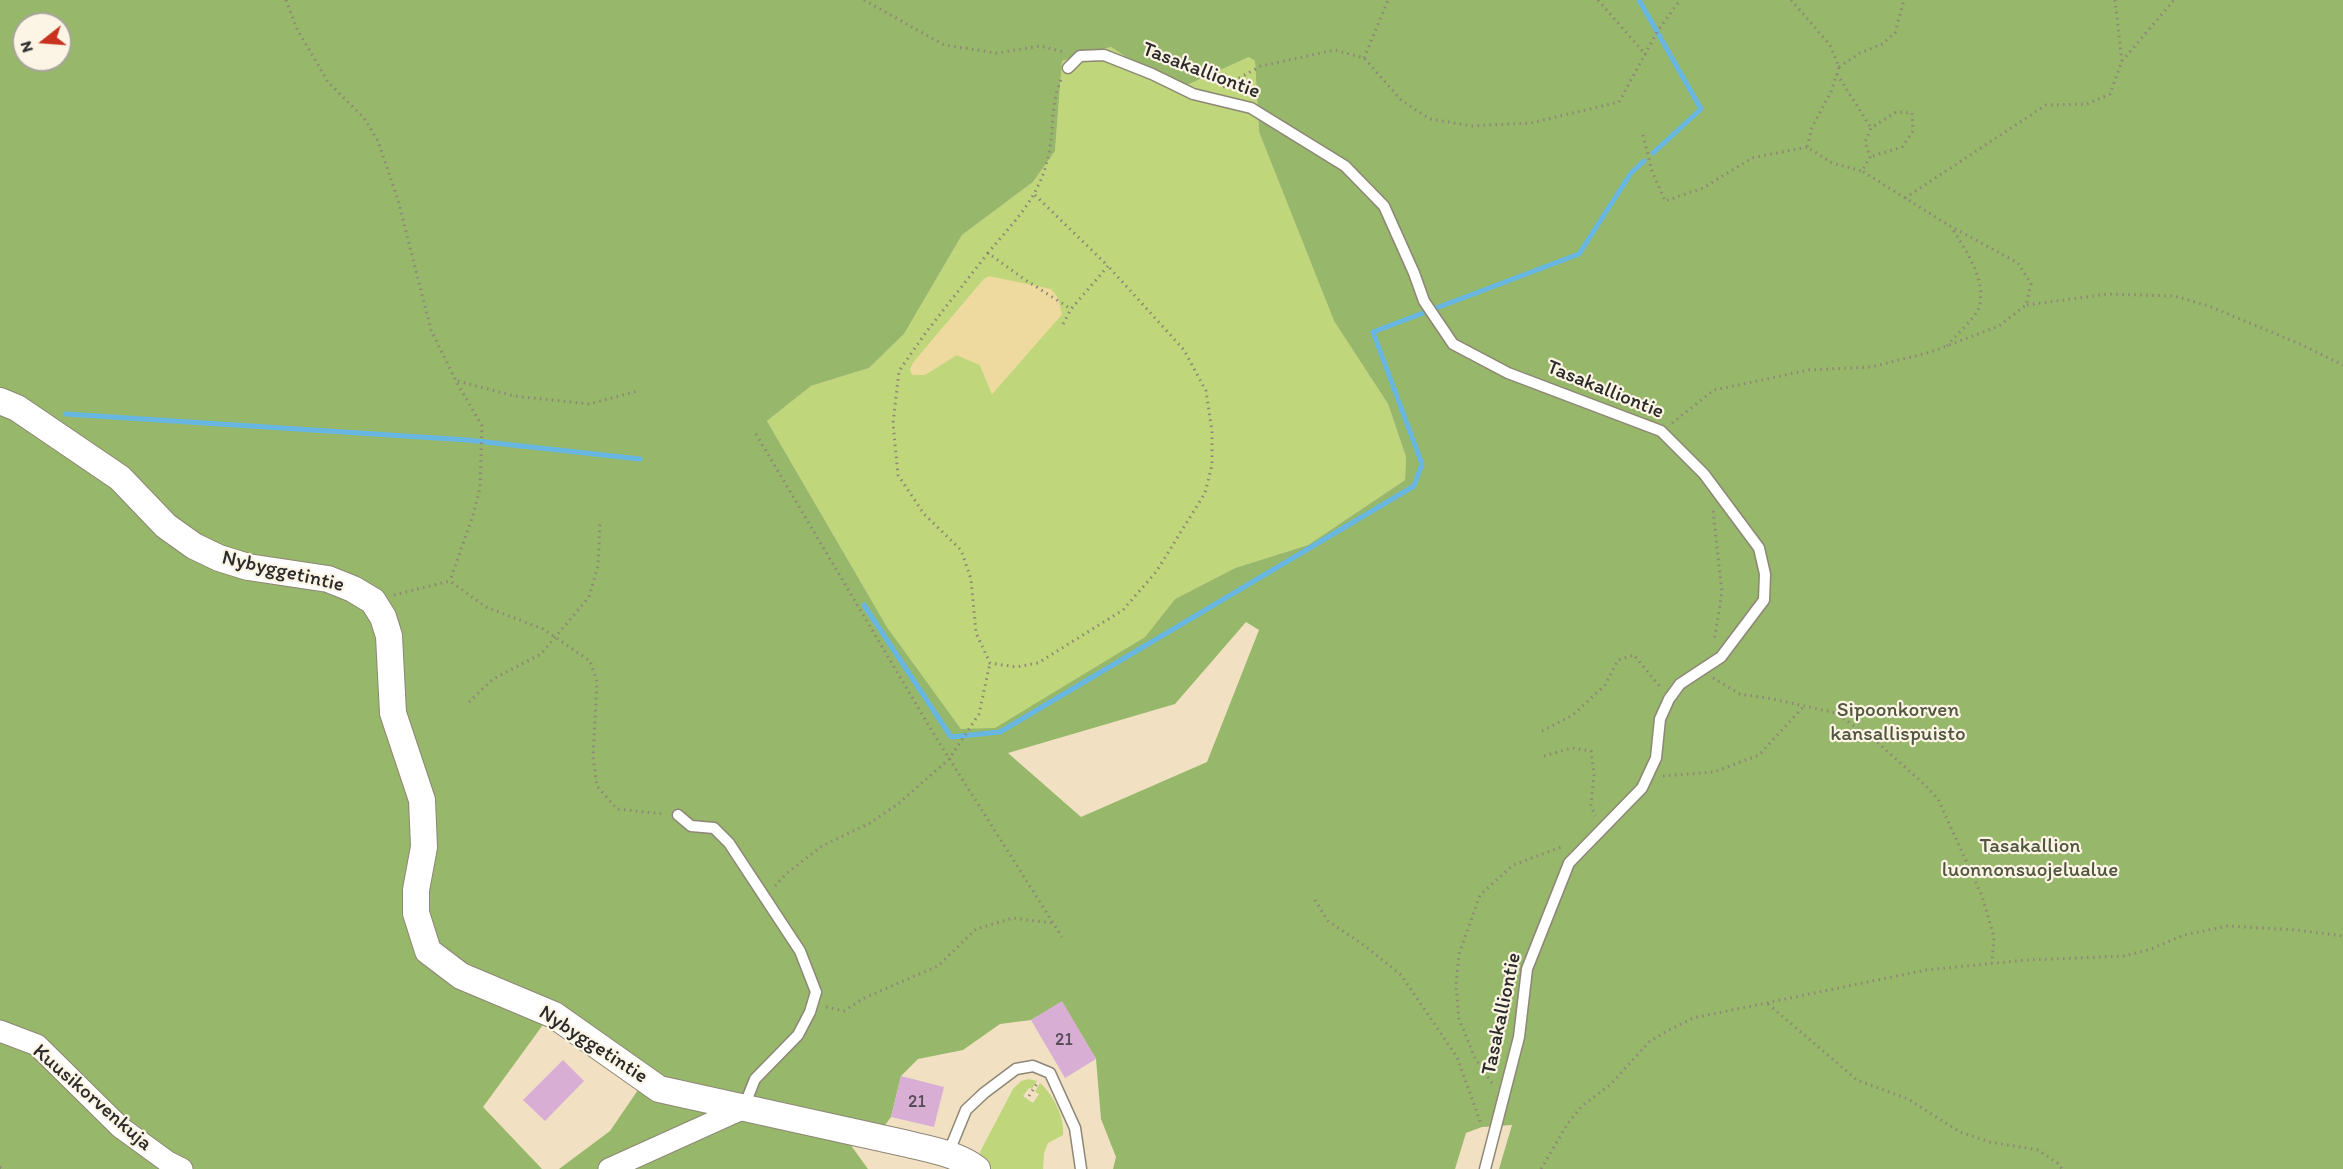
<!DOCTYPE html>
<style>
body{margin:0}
#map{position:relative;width:2343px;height:1169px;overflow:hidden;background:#f1e1c2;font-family:Itim,sans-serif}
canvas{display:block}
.north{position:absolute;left:12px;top:12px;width:60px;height:60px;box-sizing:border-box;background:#fcf5e5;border:2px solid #a8a49b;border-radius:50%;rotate:253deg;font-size:16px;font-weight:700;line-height:24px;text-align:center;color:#2b2b2b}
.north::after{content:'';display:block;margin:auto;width:21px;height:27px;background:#c8321e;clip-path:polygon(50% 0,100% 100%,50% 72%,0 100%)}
</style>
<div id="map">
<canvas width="2343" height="1169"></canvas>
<div class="north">N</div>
</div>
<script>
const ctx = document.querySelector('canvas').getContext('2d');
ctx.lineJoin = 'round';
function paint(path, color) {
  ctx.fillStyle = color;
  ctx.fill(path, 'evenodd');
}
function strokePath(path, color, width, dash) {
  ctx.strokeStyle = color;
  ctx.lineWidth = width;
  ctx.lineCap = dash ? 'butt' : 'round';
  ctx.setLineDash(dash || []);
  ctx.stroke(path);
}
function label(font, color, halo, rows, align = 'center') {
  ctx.font = font + ' Itim,sans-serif';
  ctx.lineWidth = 4.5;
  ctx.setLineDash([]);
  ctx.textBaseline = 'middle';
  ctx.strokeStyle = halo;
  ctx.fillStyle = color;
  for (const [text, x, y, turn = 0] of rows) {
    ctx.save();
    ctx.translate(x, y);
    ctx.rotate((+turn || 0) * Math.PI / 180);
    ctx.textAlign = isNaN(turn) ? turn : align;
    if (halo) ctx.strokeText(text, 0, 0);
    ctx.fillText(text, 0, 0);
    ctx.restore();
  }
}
const green = new Path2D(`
 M1111,47L1176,90L1249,57L1255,61L1259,132L1334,321L1388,404L1406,457L1405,480L1308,545L1235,568L1175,599L1145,637L995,729H961L887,627L767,421L811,386L869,368L904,334L962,235L1033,182L1055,151L1062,61ZM984,279L1062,314L992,394L980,365L957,355L910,371L913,363Z
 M1029,1079L1037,1081L1032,1089L1029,1088L1023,1096L1033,1103L1039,1094L1035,1092L1040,1083C1053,1094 1065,1118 1063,1135L1048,1143L1044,1153L1043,1169H987L981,1159L980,1152L1013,1089L1021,1081Z`);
const forest = new Path2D(`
 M0,0H2343V1169H1499L1512,1125L1482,1127L1466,1133L1455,1169H1113L1116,1157L1101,1119L1096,1059L1062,1002L1031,1020L1000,1024L963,1050L918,1059L901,1076L891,1117L882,1129L664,1079L467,967L437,944L427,911L393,612L250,556L222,548L199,537L0,389ZM24,24H60V60H24ZM1111,47L1176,90L1249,57L1255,61L1259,132L1334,321L1388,404L1406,457L1405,480L1308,545L1235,568L1175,599L1145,637L995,728L961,729L887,627L767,421L811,386L869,368L904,334L962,235L1033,182L1055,151L1062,61ZM1246,622L1259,630L1207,762L1081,817L1008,753L1175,704Z
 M0,413L12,417L113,486L159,534L326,589L365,609L373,622L411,801L414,846L411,936L545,1022L483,1107L542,1169H0Z
 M640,1087L721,1115L604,1169H559L610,1131Z
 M732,1118L842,1133L868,1169H613Z`);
const sand = new Path2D(`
 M989,276L1051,289L1058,298L1062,314L992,394L980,365L957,355L925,375H912L910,370L913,363L984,279Z`);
const stream = new Path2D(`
 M1639,0L1701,109L1653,153
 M66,414L467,440L640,459
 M864,605L951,737L1000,732L1414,486L1422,464L1373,332L1579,254L1631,173L1644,161`);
const building = new Path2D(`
 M1062,1001L1096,1059L1065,1078L1031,1020Z
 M563,1060L584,1081L545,1121L523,1100Z
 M901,1076L944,1087L934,1127L891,1117Z`);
const path = new Path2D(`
 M286,0L297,29L328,82L364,118L378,141L398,200L431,330L456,381L482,426L480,488L473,515L450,581
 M864,0L944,45L997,53L1040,46L1064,52
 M1598,0L1646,55
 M1791,0L1830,45L1839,67L1831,92L1812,127L1807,147L1832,163L1862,171
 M2115,0L2122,61
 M1364,58L1388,0
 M1839,67L1860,53L1882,44L1895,33L1904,0
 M1837,74L1871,128
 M1061,80C1051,102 1054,124 1050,147C1043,194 1017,218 988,253L1024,279L1071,309
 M1223,87L1261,66L1335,50L1364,58L1401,100L1430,119L1471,126L1531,123L1619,102L1657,32L1680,0
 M1643,135L1652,171L1665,201L1703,188L1752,158L1807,147
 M1035,195L1108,266L1071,309L1062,326
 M1905,198L2046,105L2087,104L2110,94L2122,61L2174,0
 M988,253L927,331L899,371L893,423L898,475L924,514L961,550L971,579L976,633L990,663L1016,667L1038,663L1123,610L1156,572L1205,493L1212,465V431L1206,391L1184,350L1108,266
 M2027,305L2108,294L2174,296L2209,306L2300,344L2343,365
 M1947,346C1955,336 1973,320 1978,310C1989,284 1965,248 1951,227
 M458,381L514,396L589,404L638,391
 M1672,423L1714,390L1809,370L1871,367L1931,352L1999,326L2026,305L2031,284L2018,263L1950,226L1862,171L1870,157L1865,142L1871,128L1896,112L1912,113L1913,131L1902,147L1870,157
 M756,434L935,736L1062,937
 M1713,511L1722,592L1714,642
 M394,595L450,581L486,607L543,629L590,661L597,682L593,757L597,786L617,809L664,814
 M1713,678L1740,694L1773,699L1836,713L1879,744L1924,784L1938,799L1982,896L1994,937L1992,963
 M469,702L493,679L541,654L589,597L598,565L600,522
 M1542,731L1573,715L1605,685L1618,660L1634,655L1661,688
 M1544,756L1572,748L1591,751L1594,775L1591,805L1595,816
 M1663,776L1714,772L1759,755L1804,706
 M775,886L787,873L822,846L870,823L898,804L949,759L979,714L990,663
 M1315,900L1328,921L1365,946L1401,975L1457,1057L1481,1124
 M1768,1004L1857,1080L1908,1099L1960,1132L1990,1142L2038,1150L2059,1164L2062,1169
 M826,1007L844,1011L864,998L938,966L976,929L1013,918L1052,923
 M1492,1083L1475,1058L1459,1019L1456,985L1459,954L1480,895L1513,865L1564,846
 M1029,1096L1038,1082
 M0,1167L3,1169
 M1541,1169L1568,1123L1582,1106L1611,1084L1649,1042L1667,1031L1693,1018L1926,970L2026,960L2124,956L2151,949L2184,935L2228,926L2297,930L2343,936`);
const service = new Path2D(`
 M1068,68L1080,56L1104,55L1152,74L1193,94L1251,108L1345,166L1384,206L1414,273L1424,301L1453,344L1508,373L1661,431L1704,474L1759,548L1765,574L1764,600L1721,657L1680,684L1669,699L1660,719L1656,758L1642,788L1569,863L1527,969L1519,1037L1485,1169
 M678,815L691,826L714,828L729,843L800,951L816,992L810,1012L798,1035L755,1079L743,1109
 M948,1154L966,1110L984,1093L1016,1069L1033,1066L1050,1073L1075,1128L1081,1169`);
const minor = new Path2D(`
 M0,1031L37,1045L120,1127L168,1162L182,1169
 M609,1169L742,1109`);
const tertiary = new Path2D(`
 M0,401L17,408L120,478L166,526L194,546L219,558L248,567L328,579L353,589L373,601L383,617L389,636L393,713L422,800L424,847L416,890V913L428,951L461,976L554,1015L659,1089L908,1144C931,1150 958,1154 977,1169`);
const numberNames = [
 ["21",1064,1040],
 ["21",917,1102]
];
const streetNames = [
 ["Tasakalliontie",1201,71,21],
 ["Tasakalliontie",1605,390,22],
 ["Nybyggetintie",283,572,13],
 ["Tasakalliontie",1502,1014,-78],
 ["Nybyggetintie",593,1045,33],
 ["Kuusikorvenkuja",92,1098,41]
];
const parkNames = [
 ["Sipoonkorven",1898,711],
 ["kansallispuisto",1898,735],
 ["Tasakallion",2030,847],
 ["luonnonsuojelualue",2030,871]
];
paint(green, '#bfd67a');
paint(forest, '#97b76a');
paint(sand, '#eeda9e');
strokePath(stream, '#67b7e2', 5);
paint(building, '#d8aed5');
strokePath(service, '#8e8676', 13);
strokePath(minor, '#8e8676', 23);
strokePath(tertiary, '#8e8676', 28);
strokePath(path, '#8e8676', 3, [1.5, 4.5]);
strokePath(service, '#fff', 10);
strokePath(minor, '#fff', 21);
strokePath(tertiary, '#fff', 26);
label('18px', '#564c56', null, numberNames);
label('21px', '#2b2b2b', '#fcf5e5', streetNames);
label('21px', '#50563f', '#fcf5e5', parkNames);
</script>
